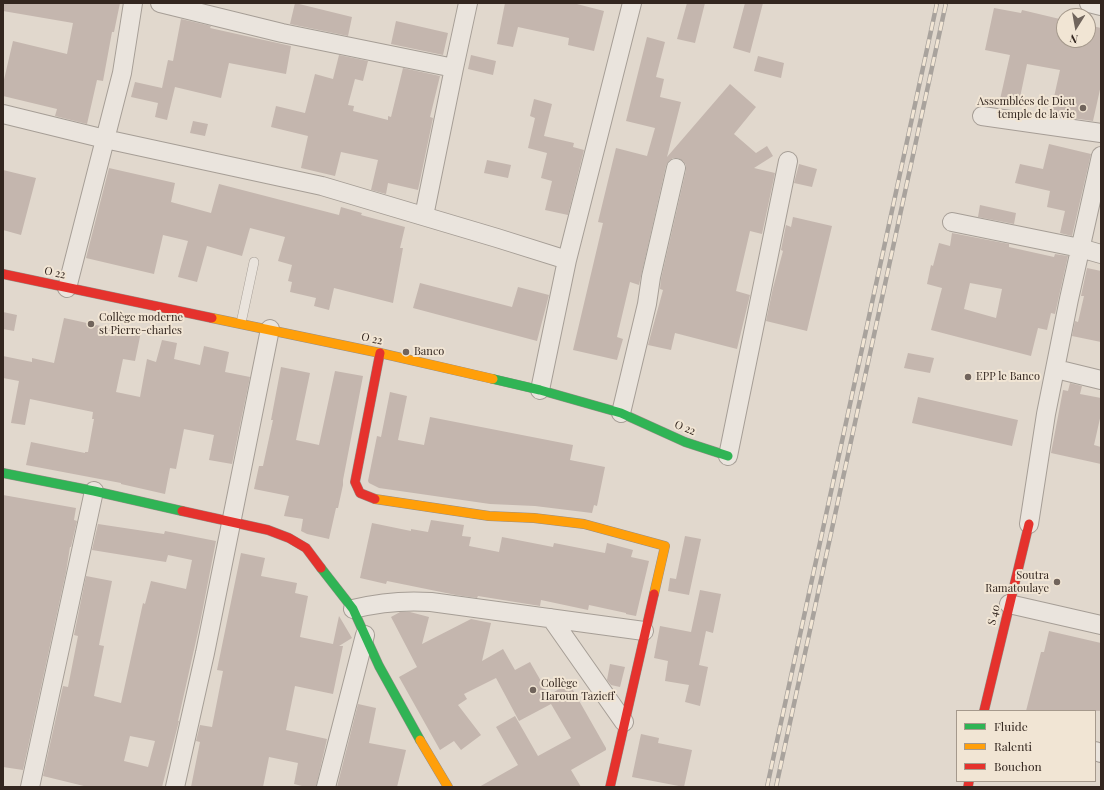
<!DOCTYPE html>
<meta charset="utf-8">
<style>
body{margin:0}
#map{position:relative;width:1104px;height:790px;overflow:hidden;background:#e1d8cd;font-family:"Playfair Display",serif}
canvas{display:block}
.frame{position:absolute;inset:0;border:4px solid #33261f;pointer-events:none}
.legend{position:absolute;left:956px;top:710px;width:140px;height:72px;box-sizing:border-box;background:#f1e5d4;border:1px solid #a5998c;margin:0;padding:5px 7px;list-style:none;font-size:12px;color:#33261f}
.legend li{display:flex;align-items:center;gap:8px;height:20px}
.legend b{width:20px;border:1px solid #a5998c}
.north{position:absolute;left:1056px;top:8px;width:40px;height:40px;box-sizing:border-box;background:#f1e5d4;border:1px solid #a5998c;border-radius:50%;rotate:191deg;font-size:11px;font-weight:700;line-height:16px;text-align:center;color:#33261f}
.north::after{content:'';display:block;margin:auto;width:14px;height:18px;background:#70645c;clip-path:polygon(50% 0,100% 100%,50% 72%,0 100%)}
</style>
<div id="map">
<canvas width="1104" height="790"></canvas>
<div class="frame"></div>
<ul class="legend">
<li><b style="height:5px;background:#30b455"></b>Fluide</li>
<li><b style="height:5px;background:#ff9f0a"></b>Ralenti</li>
<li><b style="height:5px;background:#e5322d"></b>Bouchon</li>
</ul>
<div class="north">N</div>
</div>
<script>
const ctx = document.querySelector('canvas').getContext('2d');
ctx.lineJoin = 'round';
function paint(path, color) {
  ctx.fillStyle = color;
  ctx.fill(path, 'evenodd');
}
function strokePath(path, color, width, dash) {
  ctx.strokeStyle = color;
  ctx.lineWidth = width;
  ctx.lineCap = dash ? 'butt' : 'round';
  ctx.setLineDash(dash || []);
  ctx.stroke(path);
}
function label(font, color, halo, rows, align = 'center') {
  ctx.font = font + ' "Playfair Display",serif';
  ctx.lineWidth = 4;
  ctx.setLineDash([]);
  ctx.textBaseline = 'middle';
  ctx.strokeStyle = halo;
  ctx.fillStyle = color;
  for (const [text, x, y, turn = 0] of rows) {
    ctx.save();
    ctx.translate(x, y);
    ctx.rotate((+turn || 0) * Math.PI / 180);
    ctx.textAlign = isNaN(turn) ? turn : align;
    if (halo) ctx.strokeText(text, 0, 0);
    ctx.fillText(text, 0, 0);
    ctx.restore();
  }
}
const building = new Path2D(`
 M3,3H120L114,32H112L103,81L97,80L87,124L55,116L57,109L3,96V84L13,41L67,54L73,23L3,11Z
 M295,3L352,17L348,36L290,24Z
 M505,3H573L604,11L594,51L568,45L569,38L518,27L513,47L497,44Z
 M687,3H705L695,43L677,39Z
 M745,3H763L750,53L733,48Z
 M994,8L1021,13L1022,10L1064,20V40H1088V25L1101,28V85L1093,121L1050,115L1060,70L1027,64L1018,107L999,104L1010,55L985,50Z
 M181,19L211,26L210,28L291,46L286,74L229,63L221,98L175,87L167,120L155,117L158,103L131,97L135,82L162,88L168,60L173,61Z
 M396,21L448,33L443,55L391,44Z
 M647,37L665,42L656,77L664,79L660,97L681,102L667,157L730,84L756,107L734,134L756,153L767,146L773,156L754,168L775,173L762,234L750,231L736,291L750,295L737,349L675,333L671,350L648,345L663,290L660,289L661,279L686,170V165L683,161L678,158H673L669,161L666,166L639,285L630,282L617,337L623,339L617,360L573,350L603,223L598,222L616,148L647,156L655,128L626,121Z
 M339,55L368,61L363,81L355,79L348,105L354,106L353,111L388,120V116L391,117L403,68L440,76L430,117L433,118L418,190L388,183L386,194L371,190L378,160L341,152L335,176L301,168L308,136L271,127L276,106L305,113L315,74L333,79Z
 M471,55L496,61L493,75L468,69Z
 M758,56L784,63L781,78L754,71Z
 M534,99L552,104L544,136L574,143L573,147L584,150L568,215L545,210L552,181L541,178L547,153L528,148L535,118L530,116Z
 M193,121L208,124L205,136L190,133Z
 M1049,144L1091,154L1072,236L1060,233L1065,211L1047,207L1050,191L1015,183L1020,164L1043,169Z
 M487,160L511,165L508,178L484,173Z
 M799,164L817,169L812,187L794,183Z
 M109,168L175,183L171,202L211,213L219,184L339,215L341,207L362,213L361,215L405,227L400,248H403L393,303L334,288L329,310L314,306L316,298L290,292L292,282L288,281L292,265L278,261L285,237L250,228L242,256L207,246L197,282L178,277L188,241L163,235L154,274L86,258Z
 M3,170L36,178L21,235L3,230Z
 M980,205L1016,213L1014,224L978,217Z
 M793,217L832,226L807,331L766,321L773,288L783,251L781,250L786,225L791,227Z
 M952,233L1009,244V247L1054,257L1055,254L1068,256L1055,314L1051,313L1047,330L1038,328L1031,356L931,330L942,288L927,284L931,265L933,266L939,243L950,246ZM970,283L1002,289L996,318L964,309Z
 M1087,268L1101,271V342L1072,336L1075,321L1078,322L1084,296H1081Z
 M420,283L512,307L518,287L549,295L537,341L413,308Z
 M3,312L17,315L14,331L3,329Z
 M64,318L110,328V325L141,332L135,361L123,359L116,392L140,397L147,359L156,362L162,340L177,343L174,359L200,365L204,346L229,352L225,372L250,377L232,464L209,460L214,435L184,429L176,469L170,468L165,494L121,484V483L26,465L31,442L85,453V452H88L94,419H92L93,412L30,399L25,425L11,423L19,381L3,378V356L32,362V358L54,363Z
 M908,353L934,358L930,373L904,368Z
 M281,367L310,373L296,440L319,445L335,371L363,376L343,480V485L338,508H336L329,539L307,534L301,531L303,519L284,516L289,496L254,489L259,466H263L273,420H271Z
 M1070,383L1082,386L1080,394L1101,398V414L1094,445L1101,447V464L1051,453L1063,390L1068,391Z
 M390,392L407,396L398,440L424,445L430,417L573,445L570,460L605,467L597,506L594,505L592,513L535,506L490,504L379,488L369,483L368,481L377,436L381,437Z
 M918,397L1018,420L1012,446L912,423Z
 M3,495L76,508L74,520L77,521L71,547H70L66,572L23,770L3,767Z
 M431,520L464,525L462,536L471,537L469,546L499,552L502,537L553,547L554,543L605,553L607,543L633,550L631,557L649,561L636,616L626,614V613L589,605L588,610L541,600L540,606L478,596L477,598L456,595L387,581L386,584L360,578L372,523L411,531V529L428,532Z
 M98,524L164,534L165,531L216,541L200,623L178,721H179L162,787H88L43,776L63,686L68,687L78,636L74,635L86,576L112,581L99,645L104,646L94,696L121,703L143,603L145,604L151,581L186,589L192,560L168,555L166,562L92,550ZM130,736L155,741L148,767L124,761Z
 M685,536L701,539L689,595L668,591L670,578L676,579Z
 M241,553L265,558L261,576L297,583L295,593L308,596L300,637L333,644L339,616L352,638L339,646H343L333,694L295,686L286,730L327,739L316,787H306L294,784L298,763L269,757L263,787H191L200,742L196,741L200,725L212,727L223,671L217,670Z
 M700,590L721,594L713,633L706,631L699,665L708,667L700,706L685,702L689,685L665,681L668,661L654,658L660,626L691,632Z
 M400,612H410L429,617L422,644L471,619L491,623L482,661L503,649L515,670L530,662L549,695L569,683L606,748V750L571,770L581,787H479L518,765L496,727L515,716L538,756L571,738L551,704L519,721L496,678L464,694L467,699L458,705L481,735L461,750L454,741L440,750L399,677L417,667L391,617Z
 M1049,631L1101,643V711H1026L1041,652H1044Z
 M610,664L625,667L620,687L611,685L607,680Z
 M358,704L376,708L369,743L406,750L397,787H337Z
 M641,734L659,738L658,743L692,750L684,787L632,777Z`);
const lane = new Path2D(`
 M241,323L254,262`);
const street = new Path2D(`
 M160,3L282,33L454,68L468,3
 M1089,3L1101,6
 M3,114L105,139L322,186L497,238L567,260
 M982,116L1101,133
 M424,216L454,68
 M952,222L1080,248L1101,254
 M67,288L122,73L133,3
 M1056,369L1101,380
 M540,390L567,260L632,3
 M621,413L647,304L651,277L676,168
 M728,456L788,161
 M1029,524L1046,414L1069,299L1101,156
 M1009,604L1101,625
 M353,609C381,602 403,600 431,602L644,631
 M551,618L624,722
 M1095,751L1101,753
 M30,787L94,491
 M175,787L205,653L270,329
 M326,787L365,635`);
const fast = new Path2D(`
 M493,379L540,390L621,413L685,442L728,456
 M3,473L94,491L182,511
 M321,568L353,609L379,666L420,740`);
const slow = new Path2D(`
 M212,318L380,353L493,379
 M375,499L489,516L534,518L584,524L665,546L654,594
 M420,740L448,787`);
const jam = new Path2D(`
 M3,274L212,318
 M375,499L360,493L355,482L380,353
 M182,511L268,530L289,538L306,548L321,568
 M984,711L1029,524
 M610,787L654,594
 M968,787L969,781`);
const rail = new Path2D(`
 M767,787L937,3
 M776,787L946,3`);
const markers = [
 [1083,108,4,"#70645c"],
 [91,324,4,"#70645c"],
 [406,352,4,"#70645c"],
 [968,377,4,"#70645c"],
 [1057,582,4,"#70645c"],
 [533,690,4,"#70645c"]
];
const poiNames = [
 ["Assemblées de Dieu",1075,102,"right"],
 ["temple de la vie",1075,115,"right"],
 ["Collège moderne",99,318],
 ["st Pierre-charles",99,331],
 ["Banco",414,352],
 ["EPP le Banco",976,377],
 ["Soutra",1049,576,"right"],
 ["Ramatoulaye",1049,589,"right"],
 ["Collège",541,684],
 ["Haroun Tazieff",541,697]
];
const streetNames = [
 ["O 22",55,273,12],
 ["O 22",372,339,12],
 ["O 22",685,428,22],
 ["S 40",994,615,-77]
];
paint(building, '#c4b6ae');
strokePath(lane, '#a69e96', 10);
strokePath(street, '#a69e96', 20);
strokePath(fast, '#968d86', 10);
strokePath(slow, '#968d86', 10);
strokePath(jam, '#968d86', 10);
strokePath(lane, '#eae4dd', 9);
strokePath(street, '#eae4dd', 18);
strokePath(fast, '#30b455', 9);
strokePath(slow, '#ff9f0a', 9);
strokePath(jam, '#e5322d', 9);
strokePath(rail, '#a9a39d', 4.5);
strokePath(rail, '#f1e5d4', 3, [9]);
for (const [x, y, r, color] of markers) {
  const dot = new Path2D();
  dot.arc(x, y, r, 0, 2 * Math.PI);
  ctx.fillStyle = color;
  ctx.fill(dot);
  strokePath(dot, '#f1e5d4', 1.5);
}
label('11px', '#33261f', '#f1e5d4', poiNames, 'left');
label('11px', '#33261f', '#f1e5d4', streetNames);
</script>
